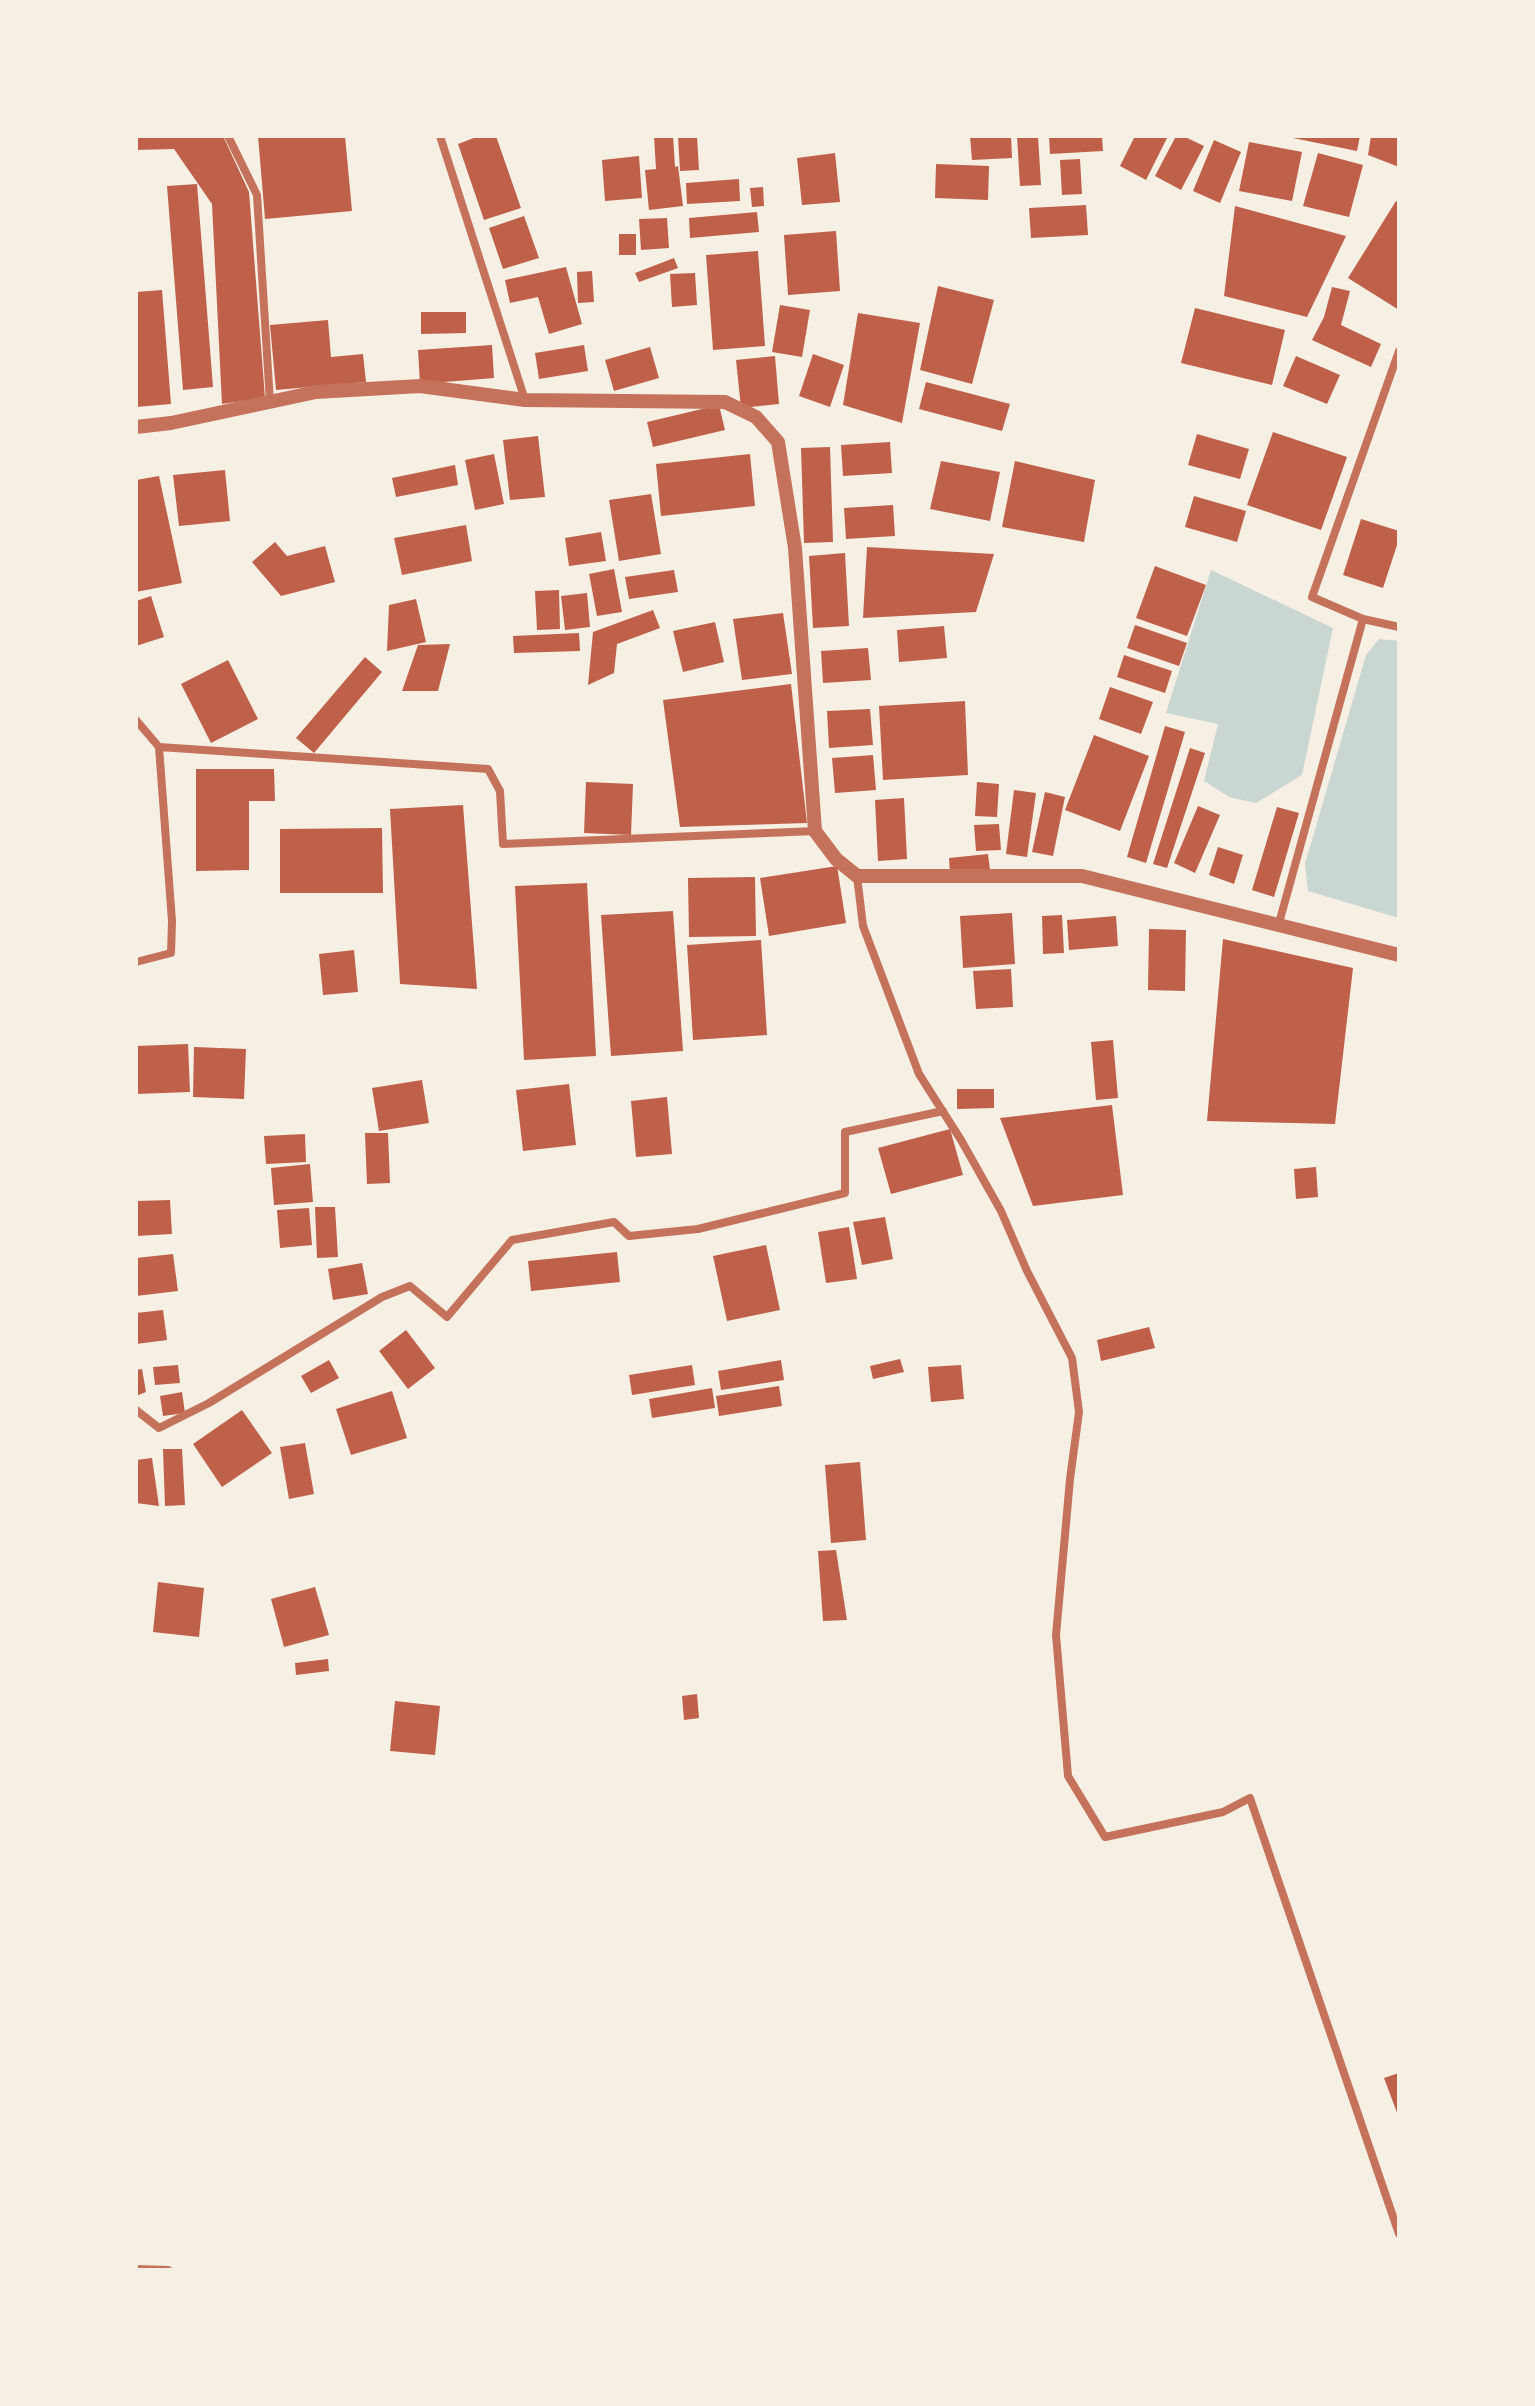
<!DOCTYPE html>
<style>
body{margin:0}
#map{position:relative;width:1535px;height:2406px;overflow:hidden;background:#f6efe4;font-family:Inter,sans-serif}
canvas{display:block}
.frame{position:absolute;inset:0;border:138px solid #f6efe4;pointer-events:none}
</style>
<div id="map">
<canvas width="1535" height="2406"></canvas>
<div class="frame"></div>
</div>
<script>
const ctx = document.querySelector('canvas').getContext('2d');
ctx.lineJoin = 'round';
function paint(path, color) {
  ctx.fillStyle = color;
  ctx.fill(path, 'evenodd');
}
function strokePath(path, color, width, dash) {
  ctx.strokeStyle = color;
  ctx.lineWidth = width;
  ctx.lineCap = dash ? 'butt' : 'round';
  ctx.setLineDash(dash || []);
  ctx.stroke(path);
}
const water = new Path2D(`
 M1211,570L1333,628L1302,775L1256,803L1229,797L1204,781L1218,724L1166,713Z
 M1379,639L1399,641V918L1308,891L1305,864L1366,655Z`);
const building = new Path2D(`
 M136,136H223L249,192L265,398L222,404L212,204L174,149L136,150Z
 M258,136H345L352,211L265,219Z
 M479,136H496L521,208L484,220L458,144Z
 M654,136H673L675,167L678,166L683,206L649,210L645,170L656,169Z
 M678,136H697L699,170L680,171Z
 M970,136H1011L1012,158L972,160Z
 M1017,136H1038L1041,185L1020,186Z
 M1049,136H1102L1103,151L1050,154Z
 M1135,136H1168L1146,180L1120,166Z
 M1176,136H1183L1204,146L1181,190L1155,176Z
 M1283,136H1360L1357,151Z
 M1371,136H1399V167L1368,155Z
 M1214,140L1241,152L1220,203L1193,191Z
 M1249,142L1302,152L1292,201L1239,191Z
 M835,153L840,202L802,205L797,158Z
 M1318,153L1363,165L1349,217L1303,206Z
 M639,156L642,198L605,201L602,160Z
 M1080,159L1082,194L1062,195L1060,160Z
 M936,164L989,166L988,200L935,198Z
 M739,179L740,201L687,204L686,183Z
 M197,184L213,387L183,390L167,186Z
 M763,187L764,206L752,207L750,188Z
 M1396,201L1399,203V310L1348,278Z
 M1086,205L1088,235L1031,238L1029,208Z
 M1235,206L1346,236L1307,317L1224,296Z
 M757,212L759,232L690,238L689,218Z
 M524,216L539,258L503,269L489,228Z
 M667,218L669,248L641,250L639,219Z
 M836,231L840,291L788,295L784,235Z
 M619,234H636V255H619Z
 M758,251L765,346L713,350L706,255Z
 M674,258L678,268L639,282L635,273Z
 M566,267L582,324L549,334L538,297L510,303L505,280Z
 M592,271L594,302L578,303L577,272Z
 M695,273L697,305L672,307L670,274Z
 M938,286L994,300L972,384L920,370Z
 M1332,287L1350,291L1341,325L1381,344L1371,367L1312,340L1324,317Z
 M162,290L171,404L136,407V292Z
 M780,305L810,310L802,357L772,352Z
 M1195,308L1285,330L1272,385L1181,363Z
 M421,312H466V333L421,334Z
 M858,313L920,323L902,423L843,405Z
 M328,320L331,357L363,354L366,382L276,390L270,325Z
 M492,345L494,378L420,384L418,350Z
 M584,345L588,371L539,379L535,353Z
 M650,347L659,378L614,391L605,360Z
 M813,354L844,365L830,407L799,396Z
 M775,356L779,404L741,408L736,360Z
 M1296,356L1340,375L1327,404L1283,386Z
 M926,382L1010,404L1002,431L919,409Z
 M719,405L725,430L653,447L647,422Z
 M1273,432L1347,457L1321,530L1247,505Z
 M1197,434L1249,449L1240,479L1188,465Z
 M538,436L545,497L510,500L503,440Z
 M890,442L892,473L843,476L841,445Z
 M830,447L833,542L804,543L801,448Z
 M494,454L504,504L475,510L465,460Z
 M750,454L755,506L661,516L656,464Z
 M941,461L1000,472L990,521L930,509Z
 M1015,461L1095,480L1084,542L1002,527Z
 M455,465L458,485L396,497L392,478Z
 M225,470L230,521L179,526L173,475Z
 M159,476L182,583L136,592V480Z
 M651,494L661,554L619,561L609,500Z
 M1194,496L1246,511L1237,542L1185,527Z
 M893,505L895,536L846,539L844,508Z
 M1361,519L1399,531V539L1383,588L1343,575Z
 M466,525L472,561L402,575L394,538Z
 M601,532L606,561L569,566L565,538Z
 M275,542L287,556L325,546L335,582L281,596L252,562Z
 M867,547L994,554L976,612L863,618Z
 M845,553L849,626L813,628L809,556Z
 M1155,566L1206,585L1187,636L1136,618Z
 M614,569L622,612L597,616L589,574Z
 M674,570L678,592L629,599L625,577Z
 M559,590L560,629L537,630L535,591Z
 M587,593L590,627L565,630L561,596Z
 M151,596L164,637L136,646V601Z
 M416,599L426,642L387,651L389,605Z
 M653,610L660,628L617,644L614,673L588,685L593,632Z
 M783,613L792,674L742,680L733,619Z
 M715,622L724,662L683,672L673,631Z
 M1135,625L1187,643L1179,666L1127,648Z
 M944,626L947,658L899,662L897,630Z
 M579,633L580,651L514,653L513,636Z
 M450,644L438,691H402L418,645Z
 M868,648L871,680L823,683L821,651Z
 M1124,655L1172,671L1165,693L1117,677Z
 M365,657L382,672L314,753L296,738Z
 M228,660L258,719L211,743L181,684Z
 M791,684L807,823L680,827L663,700Z
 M1110,687L1153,702L1141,734L1099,719Z
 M965,701L968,775L883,780L879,706Z
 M870,709L873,745L829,748L827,711Z
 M1165,726L1185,732L1146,863L1127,857Z
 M1094,735L1149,756L1120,831L1065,810Z
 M1190,748L1205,753L1167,868L1153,864Z
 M873,755L876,790L835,793L832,758Z
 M196,769H274L275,801H249V870L196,871Z
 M586,782L633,784L631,835L584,833Z
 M977,782L999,784L997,817L975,816Z
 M1014,790L1036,793L1027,857L1006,854Z
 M1045,792L1065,797L1053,856L1032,852Z
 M904,798L907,859L878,861L875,800Z
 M463,805L477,989L400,984L390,809Z
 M1198,806L1220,815L1195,873L1174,863Z
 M1277,807L1299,813L1274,897L1252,890Z
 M999,824L1001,850L976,851L974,825Z
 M382,828L383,893H280V829Z
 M1218,847L1243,855L1234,884L1209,875Z
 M988,854L990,870L950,874L949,858Z
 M837,866L846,923L769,936L760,878Z
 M755,877L756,936L689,937L688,878Z
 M587,883L596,1056L524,1060L515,886Z
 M673,911L683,1051L611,1056L601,915Z
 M1012,913L1015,964L963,968L960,916Z
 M1062,915L1064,953L1043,954L1042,916Z
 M1116,916L1118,946L1069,950L1067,920Z
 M1149,929L1186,930L1185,991L1148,990Z
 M1223,939L1353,968L1335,1124L1207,1121Z
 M761,940L767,1035L693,1040L687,945Z
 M354,950L358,992L323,995L319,954Z
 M1011,969L1013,1007L976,1009L973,971Z
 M1113,1040L1118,1098L1096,1100L1091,1042Z
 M188,1044L190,1092L136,1094V1046Z
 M194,1047L246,1049L244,1099L193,1097Z
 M422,1080L429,1123L379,1131L372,1088Z
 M569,1084L576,1145L523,1151L516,1090Z
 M957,1089H994V1108L957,1109Z
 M667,1097L672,1154L636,1157L631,1101Z
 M1112,1105L1123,1195L1033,1206L1000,1118Z
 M950,1129L963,1175L891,1194L878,1148Z
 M365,1133H388L390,1183L367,1184Z
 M305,1134L306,1162L266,1164L264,1136Z
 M310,1164L313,1202L274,1205L271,1168Z
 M1316,1167L1318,1197L1296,1199L1294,1169Z
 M170,1200L172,1234L136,1236V1201Z
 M315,1207H335L338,1257L317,1258Z
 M309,1208L312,1245L280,1248L277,1210Z
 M885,1217L893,1259L862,1265L853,1222Z
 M849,1227L857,1279L826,1283L818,1232Z
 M766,1245L780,1310L727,1321L713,1256Z
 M617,1252L620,1282L531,1291L528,1261Z
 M173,1254L178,1291L136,1296V1258Z
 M362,1263L368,1294L333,1300L328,1269Z
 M163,1310L167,1340L136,1344V1313Z
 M1149,1327L1155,1348L1101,1361L1097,1340Z
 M406,1330L435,1368L408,1389L379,1351Z
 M900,1359L904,1372L873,1379L870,1366Z
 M329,1360L339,1378L311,1393L301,1376Z
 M781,1360L784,1380L721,1390L718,1371Z
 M178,1365L180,1383L155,1385L153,1367Z
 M692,1365L695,1385L632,1395L629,1375Z
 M961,1365L964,1399L931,1402L928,1367Z
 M142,1369L146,1392L136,1396V1370Z
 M779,1386L782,1406L719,1416L716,1396Z
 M712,1388L715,1408L652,1418L649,1399Z
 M392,1391L407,1438L351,1455L336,1409Z
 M182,1392L185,1413L163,1416L160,1396Z
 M242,1410L272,1453L222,1487L193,1444Z
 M305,1443L314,1494L289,1499L280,1447Z
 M163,1449H182L185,1505L165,1506Z
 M152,1458L159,1506L136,1503V1460Z
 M860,1462L866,1540L831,1543L825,1465Z
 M836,1550L847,1620L823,1621L818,1551Z
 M158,1582L204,1588L199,1637L153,1632Z
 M315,1587L329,1635L284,1647L271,1599Z
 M328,1659L329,1671L296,1675L295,1663Z
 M697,1694L699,1718L684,1720L682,1696Z
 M395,1701L440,1706L435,1755L390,1751Z
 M1399,2073V2118L1384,2078Z`);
const minor = new Path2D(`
 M228,136L257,195L270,402
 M440,136L525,400
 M1363,619L1399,627
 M136,720L159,747L488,769L500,791L503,844L815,831
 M857,876L863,926L919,1074L961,1140L1001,1211L1027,1271L1072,1358L1079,1412L1070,1479L1056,1635L1068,1776L1105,1837L1223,1812L1250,1798L1399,2234
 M1279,923L1363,619L1312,597L1399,351
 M136,962L171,953L172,921L159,747
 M136,1410L159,1428L209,1403L382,1297L410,1286L447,1317L512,1240L614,1222L629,1236L698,1229L845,1193V1132L943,1111
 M136,2269L168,2270`);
const tertiary = new Path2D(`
 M136,427L171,423L316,392L420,386L525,400L725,402L756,417L778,442L795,548L815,831L836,859L857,876H1082L1399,955`);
paint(water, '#c9d6d2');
paint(building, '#bf614a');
strokePath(minor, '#c5725c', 8);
strokePath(tertiary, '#c5725c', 14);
</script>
